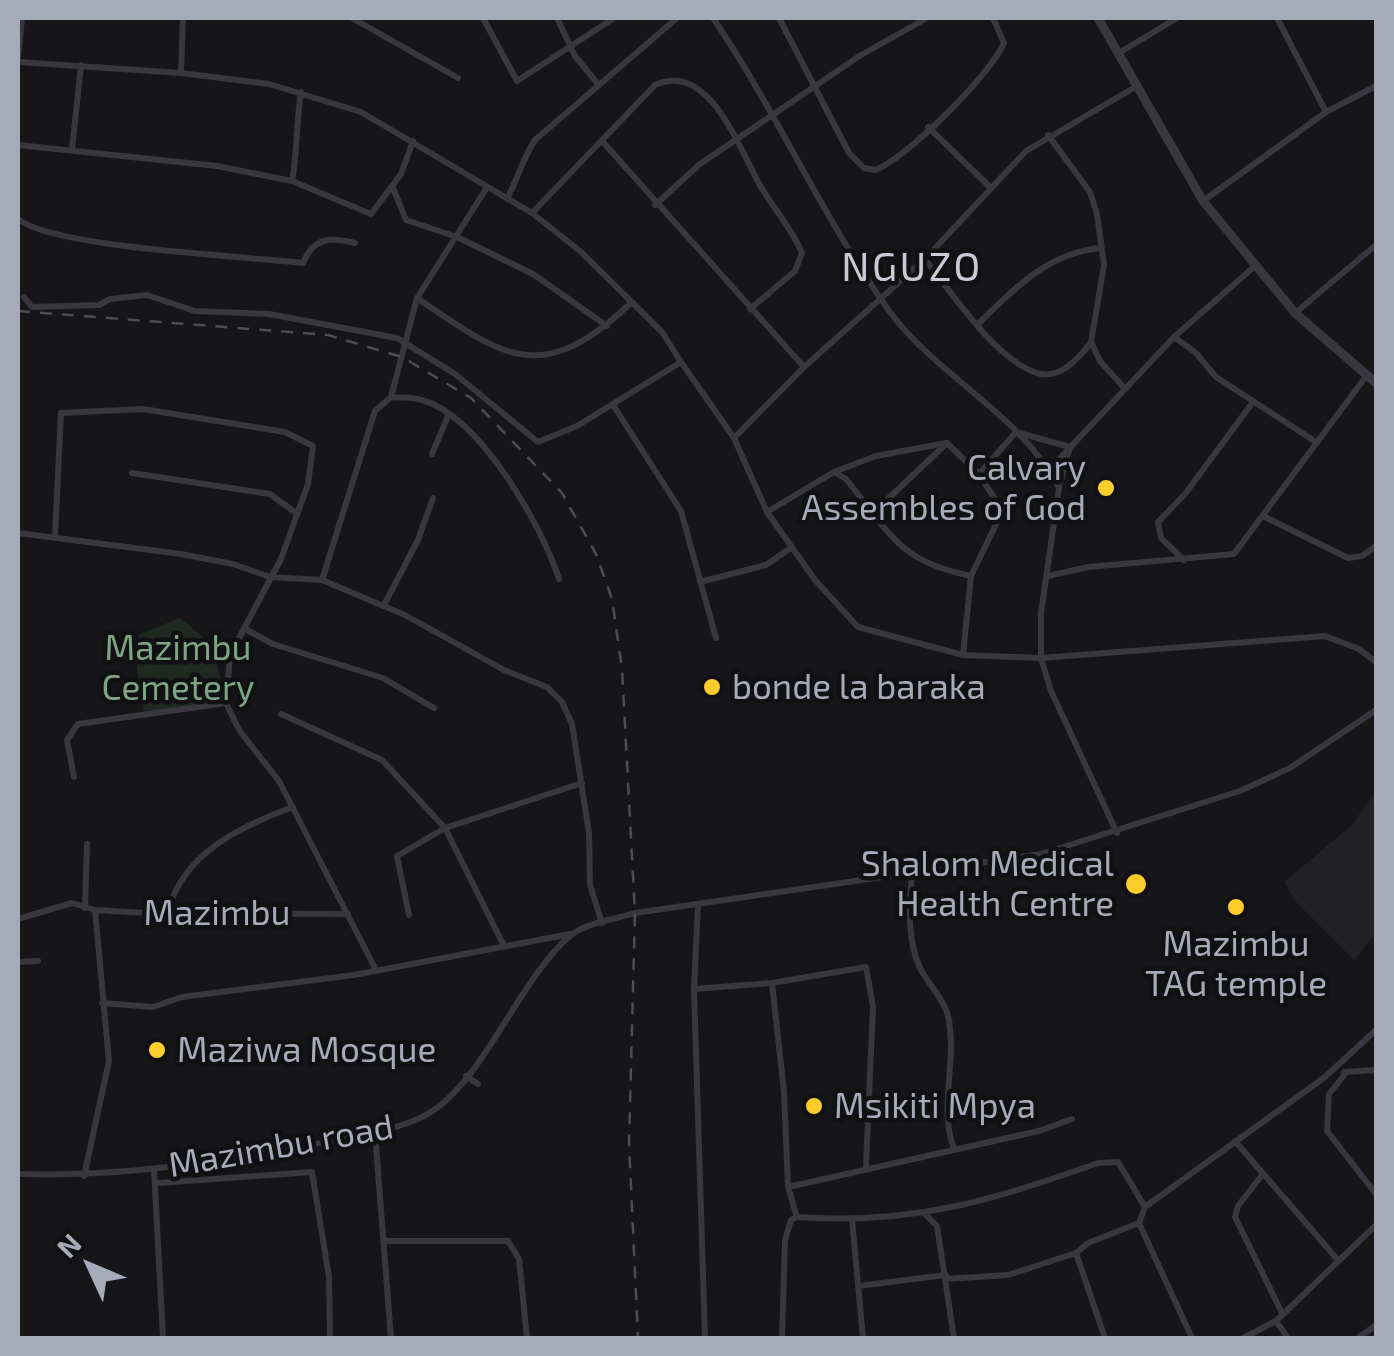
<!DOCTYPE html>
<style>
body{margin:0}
#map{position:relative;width:1394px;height:1356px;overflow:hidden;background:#161618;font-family:"Exo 2",sans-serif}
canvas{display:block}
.frame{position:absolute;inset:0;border:20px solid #a7abb9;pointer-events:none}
.north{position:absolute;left:40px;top:1216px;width:100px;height:100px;-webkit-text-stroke:8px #111113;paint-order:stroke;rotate:314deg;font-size:28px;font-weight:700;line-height:40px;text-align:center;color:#a7abb9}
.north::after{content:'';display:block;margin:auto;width:35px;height:45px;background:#a7abb9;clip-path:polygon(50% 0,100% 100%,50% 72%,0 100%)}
</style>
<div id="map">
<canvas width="1394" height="1356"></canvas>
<div class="frame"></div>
<div class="north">N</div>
</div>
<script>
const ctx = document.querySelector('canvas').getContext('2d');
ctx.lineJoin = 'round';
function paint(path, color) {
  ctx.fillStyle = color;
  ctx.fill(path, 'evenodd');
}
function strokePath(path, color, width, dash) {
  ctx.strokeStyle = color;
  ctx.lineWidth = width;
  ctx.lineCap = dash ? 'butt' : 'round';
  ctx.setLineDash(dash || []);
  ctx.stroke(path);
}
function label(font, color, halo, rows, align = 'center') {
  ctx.font = font + ' "Exo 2",sans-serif';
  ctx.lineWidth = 9;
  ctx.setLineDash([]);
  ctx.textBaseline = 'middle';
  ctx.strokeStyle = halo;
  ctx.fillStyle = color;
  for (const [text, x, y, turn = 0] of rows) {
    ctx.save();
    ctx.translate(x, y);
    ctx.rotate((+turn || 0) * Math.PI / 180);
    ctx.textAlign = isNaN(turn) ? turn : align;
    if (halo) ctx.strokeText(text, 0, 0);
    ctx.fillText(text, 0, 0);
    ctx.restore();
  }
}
const built = new Path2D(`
 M1376,791V933L1354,960L1295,901L1284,882L1352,825Z`);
const green = new Path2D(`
 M179,618C208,637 219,655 221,689L190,709L144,711L137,668L139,635Z`);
const minor = new Path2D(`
 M352,18L458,78
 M483,18L517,81L614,18
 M557,18L575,56L598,84
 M713,18C777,112 823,219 890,312C938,377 1022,415 1059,488L1041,613V658L1051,691L1117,833
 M779,18L849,153L864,168L875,170C906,159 991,74 1004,43L993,18
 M1277,18L1326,112
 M1119,53L1177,18
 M18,59L22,18
 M18,62L181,73L269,84L361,112L532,213L580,251L662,332L681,362
 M181,73L183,18
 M928,127L990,187
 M1048,135L1090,192L1097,214L1104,265L1091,342L1100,361L1125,389
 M602,141L804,367
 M18,145L217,166L292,181L371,214L401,174L413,141
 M72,150L81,65
 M292,181C298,149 296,122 301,92
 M393,188L406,220L457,237L533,274L607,326
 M507,199C518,178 522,160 535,140L677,18
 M1203,201L1326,112L1376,86
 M655,205L700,164L861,55L927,18
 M532,213L655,85C710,60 740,151 761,187C774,209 792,229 802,253L795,271L750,309
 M18,219C53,248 247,256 303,263C314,237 330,237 355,243
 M925,259C951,292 999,365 1041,374C1062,378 1080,357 1091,342
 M24,297L32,307L99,305L110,299L147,295L195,311L269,314L397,338L455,374L538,442L577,426L681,362L734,438L767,512L815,580L858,627L963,655L1041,658L1325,636L1359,649L1376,662
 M417,298C507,360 543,386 632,302
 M1295,313L1376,245
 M977,325C1014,289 1047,253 1101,248
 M1174,337L1195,352L1216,377L1316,442
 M391,397C401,398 413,397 422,400C480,416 542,526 559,579
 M613,405L681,511L716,638
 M734,438L804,367L925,259L1026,151L1137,86
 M432,454L448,416
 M1048,471L1174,337L1255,266
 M834,472L876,456L946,443
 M132,473L270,494L296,513
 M979,474L1016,432L1070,447L1059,487
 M767,512L834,472L846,479L873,513
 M1265,517L1348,558L1362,556L1376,546
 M18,533L181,554L233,564L270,577L322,580L405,615L504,670L547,687L562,702L572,724L589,833L590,885L602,923
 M55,536L61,413L143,409L285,432L313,446L308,484L281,559L230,655L226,703L239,730L279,781L376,970
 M1184,560L1161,538L1158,522L1185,494L1253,402
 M1048,576L1088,567L1234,554L1367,375
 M322,580L375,411L391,397L417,298L486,189
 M700,582L766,565L792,547
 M384,605L418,540L433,498
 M245,629L273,644L383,678L434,708
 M963,655L971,576L999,518L998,504L979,474L947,443L873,513C901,553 924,566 971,576
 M281,714L382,760L445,828L503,944
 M74,777L67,740L78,724L226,703
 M912,875C909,905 907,940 920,968C928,984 944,999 948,1016C958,1058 938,1110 954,1148
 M698,905L694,989L705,1338
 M85,908L87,844
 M168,912C182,854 241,826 293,807
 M409,915L397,856L445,828L582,783
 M18,919L72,903L95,910L146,913L348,914
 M18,962L38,961
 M772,983L784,1092L788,1187L797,1217C913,1225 990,1201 1098,1163L1118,1162L1145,1207L1139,1223L1192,1338
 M694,989L772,983L866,967L873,1006L866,1166
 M102,1003L153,1007L182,997L354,975L570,934
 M1344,1072L1376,1070
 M1345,1074L1329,1094L1327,1131L1376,1194
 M466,1076L478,1084
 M375,1133L391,1338
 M1235,1141L1337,1259
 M154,1169L163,1338
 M18,1174C138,1178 257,1155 375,1133C392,1128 410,1124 426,1115C482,1085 519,979 570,936C585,923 616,919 635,913L1041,854L1240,791L1290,768L1376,710
 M1262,1175L1238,1206L1235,1217L1282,1313
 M84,1176L109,1061L95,910
 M158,1183L312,1172L329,1277L330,1338
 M788,1187L1039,1131L1072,1119
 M1145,1207L1325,1077L1376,1030
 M925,1214L937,1226L954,1338
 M852,1219L863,1338
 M384,1241H508L519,1259L527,1338
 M945,1279L1008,1275L1076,1253
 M858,1286L946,1275
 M1276,1321L1288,1338
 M782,1338L785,1240L791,1220L797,1217
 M1105,1338L1076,1253L1088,1243L1139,1223
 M1243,1338L1276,1321L1376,1225
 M1358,1338L1376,1325`);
const tertiary = new Path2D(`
 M1098,18L1203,201L1295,313L1376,383`);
const rail = new Path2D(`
 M18,311L328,335L402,357L471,398L562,493L596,554L612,599L622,669L635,913L629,1143L638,1338`);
const markers = [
 [1106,488,10,"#fccd2b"],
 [712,687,10,"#fccd2b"],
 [1136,884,12,"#fccd2b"],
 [1236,907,10,"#fccd2b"],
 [157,1050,10,"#fccd2b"],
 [814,1106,10,"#fccd2b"]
];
const poiNames = [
 ["Calvary",1086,468,"right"],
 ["Assembles of God",1086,508,"right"],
 ["bonde la baraka",732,687],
 ["Shalom Medical",1114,864,"right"],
 ["Health Centre",1114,904,"right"],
 ["Mazimbu",1236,944,"center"],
 ["TAG temple",1236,984,"center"],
 ["Maziwa Mosque",177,1050],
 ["Msikiti Mpya",834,1106]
];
const parkNames = [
 ["Mazimbu",178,648],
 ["Cemetery",178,688]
];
const streetNames = [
 ["Mazimbu",217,913],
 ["Mazimbu road",281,1146,-10]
];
const quarterNames = [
 ["NGUZO",912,268]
];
paint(built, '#222225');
paint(green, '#202822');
strokePath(minor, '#37373d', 6);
strokePath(tertiary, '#37373d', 9);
strokePath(rail, '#4c4d55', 2.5, [12, 10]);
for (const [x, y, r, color] of markers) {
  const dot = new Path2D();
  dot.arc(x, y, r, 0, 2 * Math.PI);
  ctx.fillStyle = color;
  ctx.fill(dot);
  strokePath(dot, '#111113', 4);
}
label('35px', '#a7abb9', '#111113', poiNames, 'left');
label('35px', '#7da584', '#111113', parkNames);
label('35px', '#a7abb9', '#111113', streetNames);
ctx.letterSpacing = '2.5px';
label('40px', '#c9cad5', '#111113', quarterNames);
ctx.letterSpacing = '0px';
</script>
